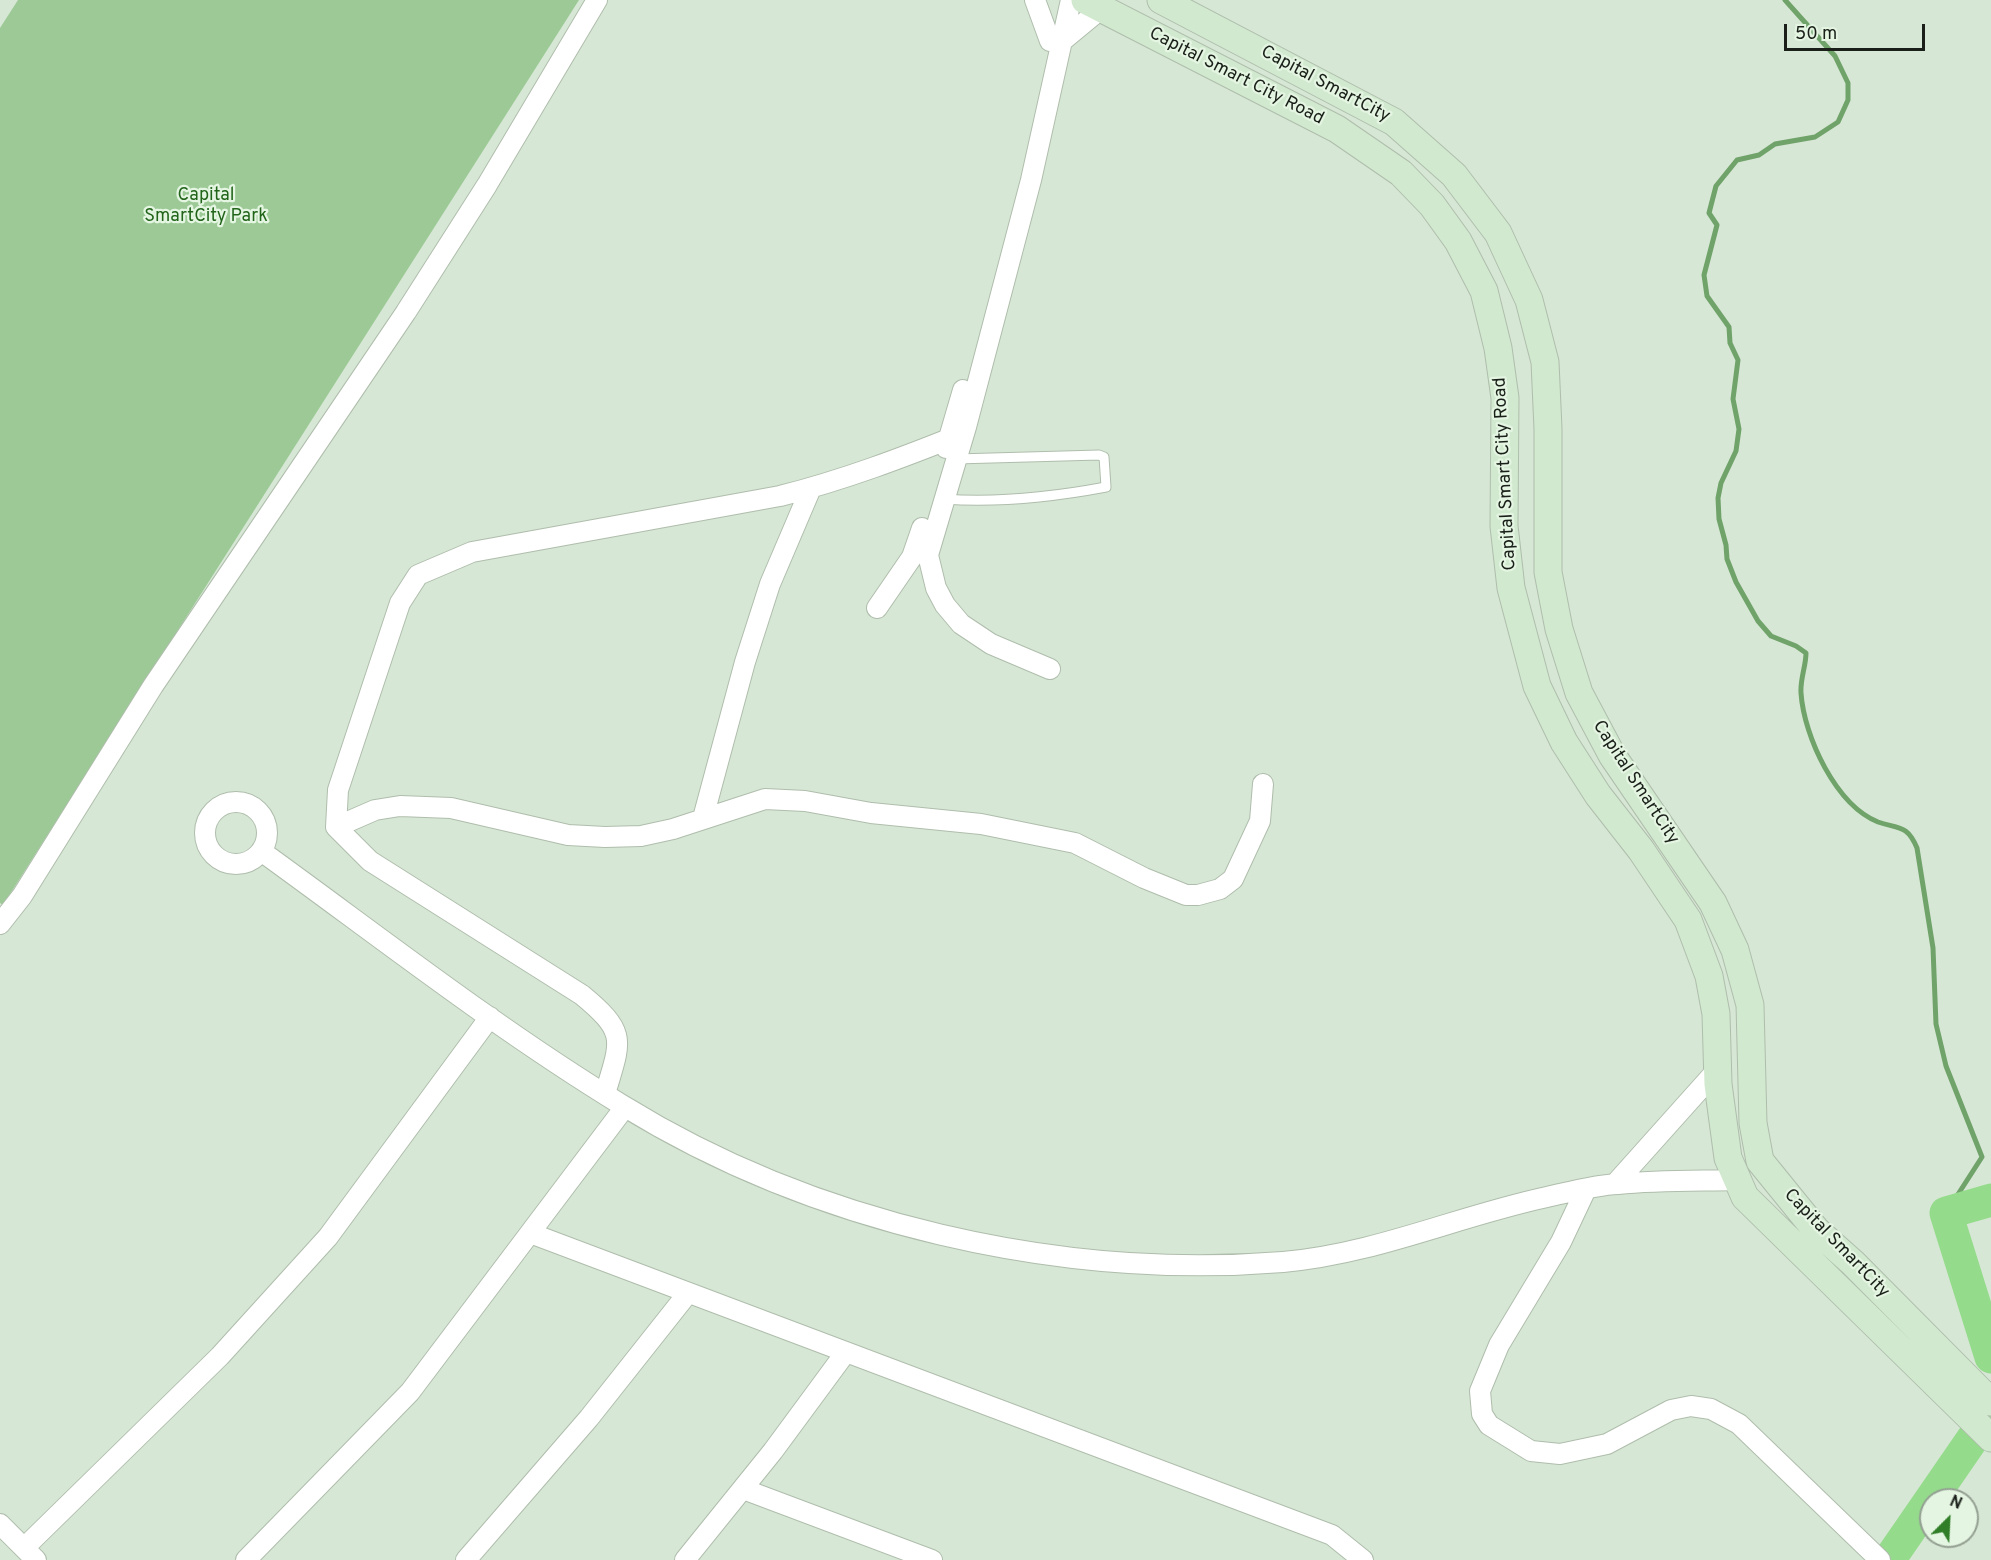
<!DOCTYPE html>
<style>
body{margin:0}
#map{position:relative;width:1991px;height:1560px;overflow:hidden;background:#d7e7d5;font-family:Overpass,sans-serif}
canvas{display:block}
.north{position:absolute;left:1919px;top:1488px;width:60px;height:60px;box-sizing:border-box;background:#e4f5e2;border:2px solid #93a092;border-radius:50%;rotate:24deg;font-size:16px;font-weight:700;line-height:24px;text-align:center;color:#1a2019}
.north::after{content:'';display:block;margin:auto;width:21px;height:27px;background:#307e27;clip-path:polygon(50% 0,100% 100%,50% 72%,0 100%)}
.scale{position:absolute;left:1784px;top:24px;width:141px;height:27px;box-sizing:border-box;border:3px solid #1a2019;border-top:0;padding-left:8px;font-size:18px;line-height:21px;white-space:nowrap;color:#1a2019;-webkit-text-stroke:4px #e4f5e2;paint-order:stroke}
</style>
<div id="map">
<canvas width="1991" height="1560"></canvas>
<div class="north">N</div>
<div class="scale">50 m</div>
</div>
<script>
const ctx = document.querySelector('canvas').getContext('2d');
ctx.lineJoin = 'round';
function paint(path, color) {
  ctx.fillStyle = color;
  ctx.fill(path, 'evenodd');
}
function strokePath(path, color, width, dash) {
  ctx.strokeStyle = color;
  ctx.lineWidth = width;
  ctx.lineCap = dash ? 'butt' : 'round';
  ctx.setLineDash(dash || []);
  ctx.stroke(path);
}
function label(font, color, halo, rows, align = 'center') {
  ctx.font = font + ' Overpass,sans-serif';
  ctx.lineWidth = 4.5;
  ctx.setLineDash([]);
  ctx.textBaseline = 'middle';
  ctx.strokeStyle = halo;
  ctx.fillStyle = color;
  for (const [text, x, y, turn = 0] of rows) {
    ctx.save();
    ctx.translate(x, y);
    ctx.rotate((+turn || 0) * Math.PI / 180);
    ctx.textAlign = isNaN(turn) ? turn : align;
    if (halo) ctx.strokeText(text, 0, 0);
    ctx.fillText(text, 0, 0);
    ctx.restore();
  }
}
const green = new Path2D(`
 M18,0H579L3,905L0,903V28Z`);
const stream = new Path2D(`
 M1785,0L1835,56L1848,83V100L1838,122L1815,137L1775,144L1759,155L1737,160L1716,186L1709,213L1717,225L1704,275L1707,296L1729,327L1730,343L1738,360L1733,399L1739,429L1736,451L1721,483L1718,498L1719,519L1726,545L1727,559L1736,582L1758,621L1771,636L1796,646L1806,653C1806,666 1800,679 1801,693C1804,737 1836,805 1878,822C1898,829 1907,824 1917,848L1933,948L1936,1024L1946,1066L1982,1157L1946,1213`);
const river = new Path2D(`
 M1991,1200L1946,1213L1991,1357
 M1889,1560L1991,1412`);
const lane = new Path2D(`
 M944,499C999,503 1053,497 1106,487L1104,457L1099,455L956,459`);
const street = new Path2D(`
 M1035,0L1050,41
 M1062,41L1102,8
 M946,448L963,390
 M877,608L912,557L922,528
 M1050,669L991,644L961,624L945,605L936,588L928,555L966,427L1031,180L1071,0
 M205 833a31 31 0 1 1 62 0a31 31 0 1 1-62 0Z
 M703,818L745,662L770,584L811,488
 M336,827L375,810L400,806L451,808L568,835L605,837L641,836L673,829L765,799L805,801L871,813L981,824L1075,843L1144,878L1186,895H1198L1220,889L1233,879L1260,821L1263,784
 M261,851C380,937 496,1028 622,1105C813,1223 1059,1280 1283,1262C1375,1254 1458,1216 1547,1197C1570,1192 1595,1185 1618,1184C1658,1180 1698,1181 1738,1180
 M0,924L22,896L153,686L406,312L487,185L597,0
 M605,1094C621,1040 628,1033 582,995L370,861L336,827L338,790L400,603L418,575L472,552L780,496C844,480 904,457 964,433
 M1615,1184L1717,1070
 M1586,1189L1561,1242L1499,1345L1480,1391L1482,1414L1489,1425L1531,1451L1560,1454L1607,1444L1671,1410L1691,1406L1711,1409L1739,1424L1880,1560
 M530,1233L1332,1535L1363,1560
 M743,1489L932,1560
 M0,1524L36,1560
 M24,1548L220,1356L328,1237L490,1017
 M246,1560L410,1392L625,1107
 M466,1560L589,1418L688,1293
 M685,1560L773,1451L846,1352`);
const secondary = new Path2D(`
 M1085,0L1337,129L1401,173L1432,205L1458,241L1484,291L1498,348L1505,398L1504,526L1511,588L1537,686L1564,742L1598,795L1641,850L1688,920L1709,976L1716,1014L1718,1084L1728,1158L1745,1197L1991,1438
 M1161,0L1394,122L1454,175L1498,233L1529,300L1545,362L1548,429V572L1559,629L1579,693L1612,755L1713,903L1735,950L1750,1005L1753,1123L1760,1161L1816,1230L1853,1263L1991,1402`);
const streetNames = [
 ["Capital Smart City Road",1236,77,27],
 ["Capital SmartCity",1325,85,28],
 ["Capital Smart City Road",1506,474,-93],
 ["Capital SmartCity",1635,783,57],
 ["Capital SmartCity",1836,1244,46]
];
const parkNames = [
 ["Capital",206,196],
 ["SmartCity Park",206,217]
];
paint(green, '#9cc996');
strokePath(stream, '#70a36a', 5);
strokePath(river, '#95db8c', 33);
strokePath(lane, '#afbeac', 11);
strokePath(street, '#afbeac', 22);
strokePath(secondary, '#afbeac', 29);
strokePath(lane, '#fff', 9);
strokePath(street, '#fff', 20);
strokePath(secondary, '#d1e9ce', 27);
label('18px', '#1a2019', '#e4f5e2', streetNames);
label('18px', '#22651a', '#e4f5e2', parkNames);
</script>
